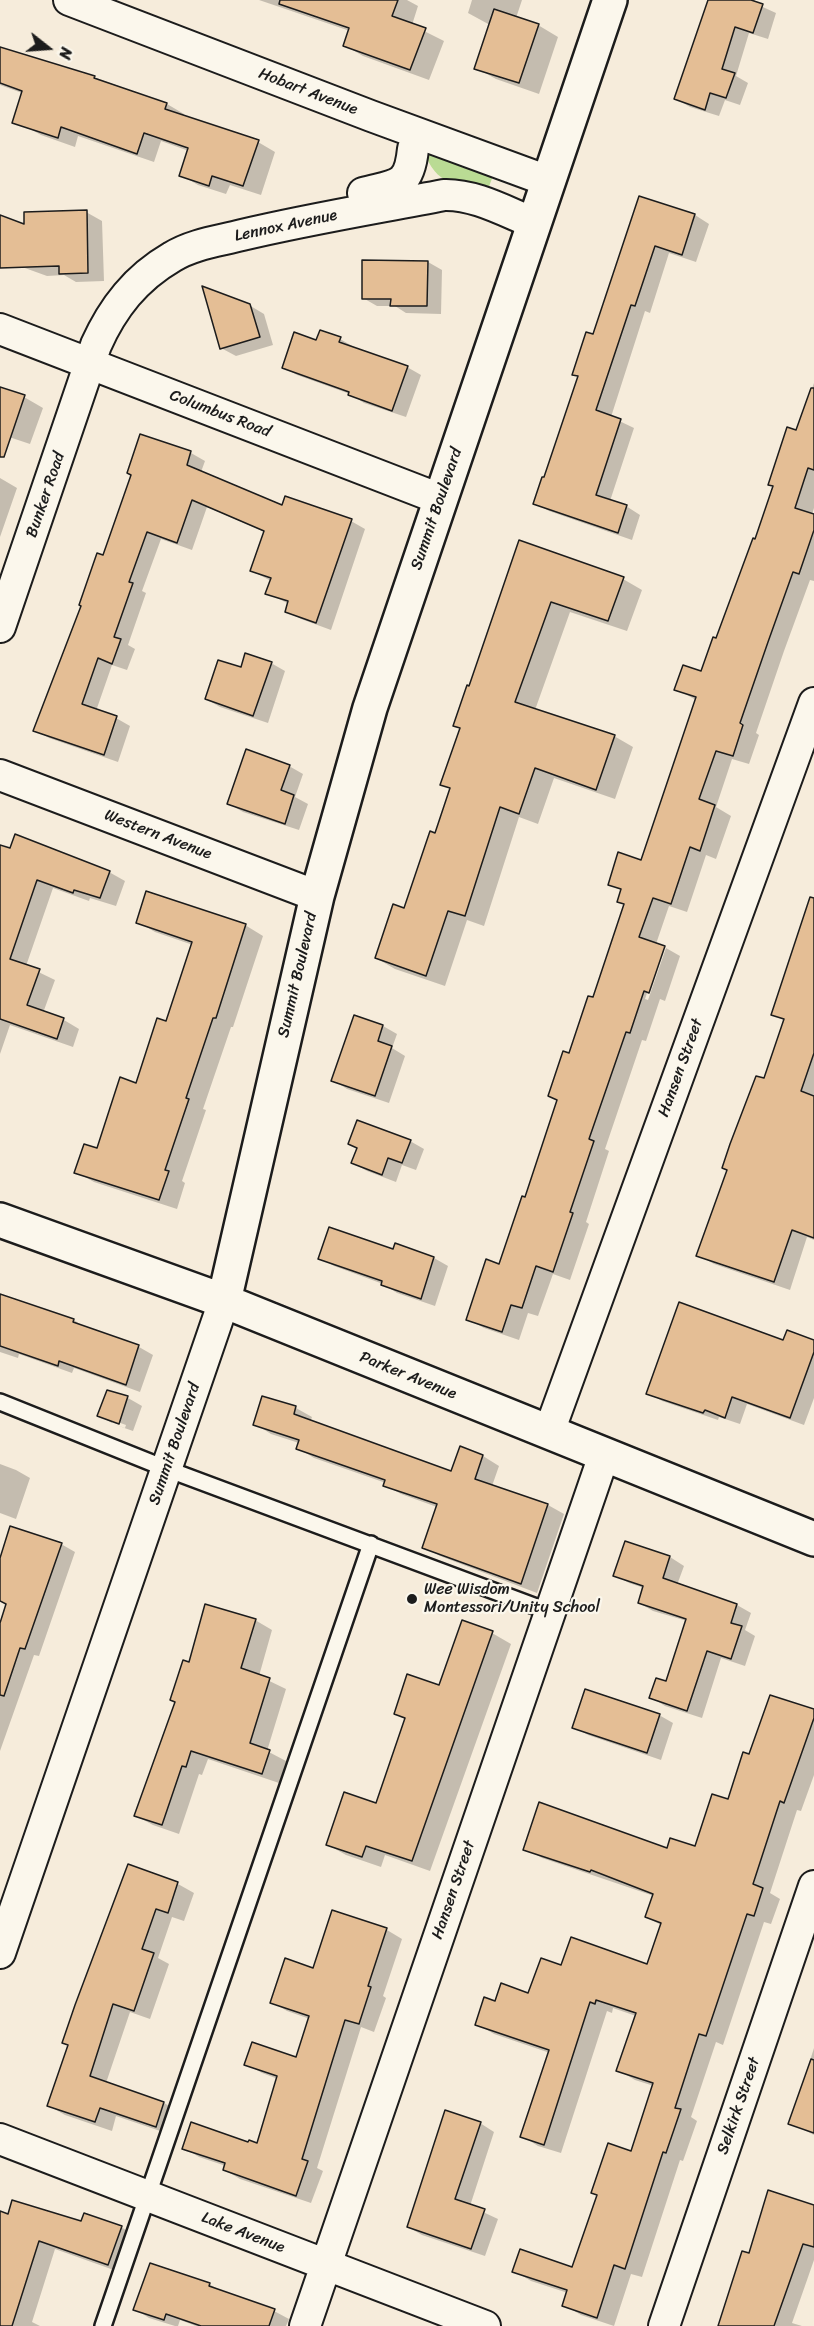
<!DOCTYPE html>
<style>
body{margin:0}
#map{position:relative;width:814px;height:2326px;overflow:hidden;background:#f6ecdb;font-family:Sriracha,sans-serif}
canvas{display:block}
.north{position:absolute;left:18px;top:18px;width:60px;height:60px;-webkit-text-stroke:4px #fbf7ec;paint-order:stroke;rotate:107deg;font-size:16px;font-weight:700;line-height:24px;text-align:center;color:#1c1c1c}
.north::after{content:'';display:block;margin:auto;width:21px;height:27px;background:#1c1c1c;clip-path:polygon(50% 0,100% 100%,50% 72%,0 100%)}
</style>
<div id="map">
<canvas width="814" height="2326"></canvas>
<div class="north">N</div>
</div>
<script>
const ctx = document.querySelector('canvas').getContext('2d');
ctx.lineJoin = 'round';
function paint(path, color) {
  ctx.fillStyle = color;
  ctx.fill(path, 'evenodd');
}
function strokePath(path, color, width, dash) {
  ctx.strokeStyle = color;
  ctx.lineWidth = width;
  ctx.lineCap = dash ? 'butt' : 'round';
  ctx.setLineDash(dash || []);
  ctx.stroke(path);
}
function label(font, color, halo, rows, align = 'center') {
  ctx.font = font + ' Sriracha,sans-serif';
  ctx.lineWidth = 4.5;
  ctx.setLineDash([]);
  ctx.textBaseline = 'middle';
  ctx.strokeStyle = halo;
  ctx.fillStyle = color;
  for (const [text, x, y, turn = 0] of rows) {
    ctx.save();
    ctx.translate(x, y);
    ctx.rotate((+turn || 0) * Math.PI / 180);
    ctx.textAlign = isNaN(turn) ? turn : align;
    if (halo) ctx.strokeText(text, 0, 0);
    ctx.fillText(text, 0, 0);
    ctx.restore();
  }
}
const green = new Path2D(`
 M425,152L495,170L486,195C458,185 434,184 425,152Z`);
const shadow = new Path2D(`
 M259,0H407L418,6L412,25L444,41L429,80L363,56L344,45L350,31Z
 M472,0H522L516,18L538,25L558,37L539,94L496,79L476,68L490,25L468,13Z
 M710,0H755L754,3L776,13L768,39L749,33L736,76L748,83L740,105L725,100L719,116L690,107L676,99Z
 M0,48L94,77L167,104L184,114L183,117L258,142L275,152L261,195L230,185L226,194L198,185L181,175L189,151L161,141L154,162L78,136L75,147L41,135L23,125L22,93L0,85Z
 M640,197L695,215L709,224L696,262L669,253L650,313L645,311L611,417L634,428L610,501L626,506L640,515L632,540L549,511L535,503L545,479L579,377L574,374L594,336Z
 M86,212L102,221L104,281L76,282L64,275L47,276L0,259V217L25,226Z
 M428,262L442,270L441,314L406,313L395,306H377L363,298Z
 M249,305L264,314L273,345L236,356L221,348Z
 M321,331L340,339L354,347V349L407,367L421,375L406,417L364,403L350,394L297,375L283,367L317,342Z
 M814,383V508L812,515L814,516V581L810,580L784,651L756,733L759,735L749,764L732,759L716,807L731,816L716,859L706,855L687,912L669,906L656,944L666,948H662L645,999L648,1000L666,948L680,956L665,1001L660,999L646,1041L642,1040L605,1149L609,1151L586,1222L589,1224L570,1280L553,1274L538,1316L528,1313L519,1340L484,1328L467,1319L500,1266L526,1199L559,1101L570,1055L594,999L625,905L619,901L622,891L609,884L642,862L696,700L676,689L702,673L717,640L756,541Z
 M0,389L24,397L43,408L30,444L0,434Z
 M141,436L191,453L205,461L201,472L283,507L351,521L365,529L331,630L301,619L286,611L289,604L267,593L271,581L252,571L265,532L207,507L192,550L161,539L142,591L146,593L128,645L135,649L127,670L112,665L96,711L116,718L130,726L118,762L49,738L35,730L104,556L133,475Z
 M0,478L17,488L0,537Z
 M520,542L623,579L642,590L627,631L570,612L535,710L614,736L633,747L615,799L554,778L538,824L519,817L484,926L467,920L445,986L395,969L376,958L405,910L452,790L442,784L461,729L455,725L470,688Z
 M271,663L285,671L268,723L220,707L206,699L242,669Z
 M289,766L303,774L295,797L308,804L299,830L243,812L229,804Z
 M0,852L109,872L125,881L116,906L90,898L89,901L53,888L26,966L55,980L43,1013L64,1020L79,1029L73,1047L10,1025L0,1054Z
 M814,906V1240L807,1237L790,1290L714,1264L698,1255L765,1080L785,1021L773,1014Z
 M138,922L245,925L263,936L233,1027H231L203,1109L206,1110L182,1181L185,1183L177,1209L94,1182L76,1172L98,1150L137,1085L167,1023L193,945L155,932Z
 M355,1017L383,1026L397,1034L392,1048L405,1056L389,1103L347,1089L333,1080Z
 M410,1141L424,1149L416,1170L402,1165L396,1182L367,1171L353,1163Z
 M396,1245L434,1258L448,1266L435,1306L397,1293L383,1284L334,1266L320,1258L394,1251Z
 M0,1294L74,1320L87,1329L139,1347L153,1355L140,1392L74,1368L72,1373L19,1354L18,1358L0,1352Z
 M814,1341V1398L804,1425L747,1404L740,1424L719,1417L718,1420L662,1401L648,1393Z
 M108,1392L128,1398L142,1406L133,1431L113,1424L125,1428L126,1425L112,1420V1423L99,1416Z
 M263,1398L296,1408L312,1417L310,1422L452,1473L461,1448L483,1456L499,1466L492,1486L548,1505L564,1514L537,1593L440,1556L424,1547L437,1507L401,1494L385,1485L386,1483L314,1458L298,1448L299,1443L271,1434L255,1424Z
 M0,1464L16,1470L30,1478L16,1519L0,1513Z
 M626,1543L670,1557L684,1566L677,1585L737,1605L751,1613L745,1630L755,1636L745,1666L721,1658L702,1718L665,1706L651,1697L667,1683L687,1621L653,1611L639,1603L644,1588L629,1583L615,1575Z
 M61,1544L75,1552L39,1656L34,1655L0,1751V1627L7,1605L0,1601V1562Z
 M255,1620L272,1630L259,1676L286,1689L267,1751L286,1761L279,1783L208,1759L202,1775L199,1774L179,1834L153,1825L136,1816L190,1664Z
 M492,1633L511,1644L430,1871L385,1855L381,1867L346,1855L328,1845L377,1805L406,1720L395,1714L440,1687Z
 M814,1711V1775L801,1811L797,1810L770,1893L780,1899L771,1924L764,1922L723,2045L716,2042L691,2117L697,2121L683,2161L680,2160L642,2277L631,2274L614,2326L581,2315L564,2305L568,2293L531,2281L514,2271L573,2269L632,2152L654,2086L635,2080L618,2070L636,2016L613,2008L612,2013L607,2011L561,2153L538,2146L522,2136L550,2053L494,2034L477,2024L496,2003L529,1995L562,1967L648,1966L661,1925L646,1917L654,1896L542,1858L525,1849L696,1848L729,1801L750,1756Z
 M659,1715L673,1723L661,1760L588,1735L574,1727Z
 M129,1866L178,1884L194,1893L184,1921L172,1917L158,1958L169,1964L150,2019L130,2012L106,2083L164,2103L180,2112L172,2135L116,2116L112,2131L65,2115L49,2106Z
 M333,1912L387,1930L402,1939L383,1996L386,1998L374,2032L361,2027L317,2168L323,2171L311,2203L240,2179L225,2170L226,2166L199,2157L184,2148L258,2145L278,2079L262,2073L246,2064L296,2059L310,2019L287,2011L272,2002L314,1970Z
 M814,2048V2135L790,2123Z
 M480,2123L494,2132L470,2206L498,2219L485,2256L422,2235L408,2227Z
 M814,2206V2260L792,2323L802,2326H719L750,2255Z
 M0,2213L9,2215L121,2227L137,2237L125,2274L55,2249L32,2322L40,2326H0Z
 M209,2284L223,2292L274,2311L289,2319L286,2326H196L180,2320L178,2326H175L149,2318L135,2309Z`);
const building = new Path2D(`
 M280,0H398L392,16L426,28L410,70L343,46L349,28L279,4Z
 M708,0H751L763,4L753,33L735,27L722,69L735,73L726,98L710,93L705,110L674,99Z
 M494,9L539,24L519,83L474,69Z
 M0,47L95,76L94,78L167,103L165,109L259,140L243,186L212,176L209,186L179,176L188,148L144,133L137,154L61,127L58,138L12,123L22,91L0,83Z
 M639,196L695,214L682,255L655,246L635,306L631,305L596,410L621,419L596,495L627,505L618,533L533,504L542,477H544L578,376L572,375L586,332L593,334Z
 M87,210L88,273L59,274V266L0,268V215L24,224V212Z
 M362,260L428,261L427,306H390L391,299H362Z
 M202,286L250,304L260,337L220,349Z
 M320,330L341,337L339,342L408,366L392,411L348,395L349,392L282,368L294,332L316,340Z
 M0,387L25,395L4,457H0Z
 M811,388H814V470L808,468L795,508L814,514V530L799,574L793,572L768,642L740,723L743,725L733,756L716,751L699,799L715,805L700,851L690,847L671,904L653,898L639,937L665,946L649,993L644,991L630,1033L626,1032L589,1139L594,1141L570,1212L573,1213L553,1272L536,1266L522,1308L511,1305L502,1332L466,1320L486,1259L499,1264L522,1196L525,1197L557,1100L548,1096L563,1051L569,1053L588,996L593,997L624,904L617,902L621,889L608,885L618,852L641,860L696,697L674,690L683,665L701,671L713,637L716,638L753,538L755,539L773,486L768,485L787,427L796,430Z
 M140,434L191,451L187,465L282,505L285,496L352,519L316,623L285,612L288,601L265,594L271,578L250,571L264,531L192,500L177,543L147,532L129,582L133,583L114,637L121,639L112,664L98,658L82,704L117,716L104,755L33,731L81,606L79,605L97,553L103,555L131,475L127,473Z
 M519,540L624,577L608,621L551,602L515,702L615,735L596,790L535,768L519,814L500,807L465,916L448,911L426,976L375,958L393,904L404,908L430,831L435,833L450,788L440,785L460,728L453,726L467,685L469,686Z
 M245,653L272,662L253,716L205,699L218,660L241,667Z
 M246,749L290,765L281,790L294,795L285,824L227,804Z
 M15,834L110,871L100,898L74,890L73,893L37,880L10,959L40,969L27,1005L64,1018L57,1039L0,1019V845L10,848Z
 M146,891L246,924L216,1018H213L186,1098L189,1099L165,1170L169,1171L159,1200L74,1173L84,1144L97,1148L120,1077L136,1083L157,1018L166,1021L192,942L136,923Z
 M810,897L814,898V1053L801,1091L814,1096V1238L792,1230L774,1282L696,1256L727,1170L722,1168L730,1144L756,1076L764,1078L784,1019L771,1015Z
 M354,1015L383,1025L378,1041L392,1046L375,1096L331,1081Z
 M357,1120L411,1140L402,1163L388,1158L382,1175L351,1163L357,1148L348,1144Z
 M329,1227L393,1249L395,1243L434,1257L421,1299L381,1285L382,1281L318,1259Z
 M0,1294L74,1319L73,1322L139,1345L126,1385L59,1361L58,1366L0,1346Z
 M679,1302L783,1340L787,1330L814,1340V1352L790,1418L732,1397L725,1418L705,1410L703,1413L646,1394Z
 M107,1390L128,1396L119,1424L97,1416Z
 M262,1396L296,1406L294,1414L451,1471L460,1446L483,1455L475,1479L548,1504L521,1584L422,1548L437,1504L383,1486L385,1480L296,1449L299,1440L253,1425Z
 M10,1526L62,1543L25,1649L20,1648L4,1696L0,1695V1623L6,1604L0,1601V1558Z
 M625,1541L670,1556L663,1578L737,1604L731,1623L742,1626L731,1659L707,1651L687,1711L649,1698L656,1678L666,1681L686,1619L638,1603L643,1586L613,1576Z
 M205,1604L256,1619L241,1668L270,1678L250,1743L270,1750L262,1774L191,1751L186,1767L182,1766L162,1825L134,1816L175,1702L170,1700L183,1660L189,1662Z
 M462,1620L493,1631L412,1861L366,1846L362,1857L326,1845L344,1792L376,1803L405,1718L394,1714L407,1674L439,1685Z
 M585,1689L660,1714L647,1753L572,1728Z
 M770,1695L814,1709V1718L784,1803L780,1801L753,1884L763,1888L754,1916L747,1914L706,2036L699,2034L675,2108L681,2109L666,2153L663,2152L625,2269L614,2265L597,2318L562,2306L567,2290L512,2272L520,2249L572,2267L597,2195L591,2193L608,2143L631,2151L653,2083L616,2071L636,2013L596,2000L595,2004L590,2002L544,2145L520,2137L549,2050L475,2025L484,1997L495,2001L501,1983L528,1993L541,1958L561,1965L571,1937L647,1964L661,1923L645,1917L653,1894L591,1870L590,1872L523,1850L539,1802L667,1848L670,1838L695,1846L712,1794L728,1799L743,1752L749,1754Z
 M128,1864L178,1882L168,1913L156,1909L142,1949L154,1953L134,2011L113,2004L90,2076L164,2102L156,2127L100,2108L95,2122L47,2106L68,2045L62,2043L75,2005Z
 M332,1910L387,1928L368,1986L371,1987L359,2024L345,2020L302,2159L308,2161L296,2196L223,2170L225,2163L182,2149L191,2122L248,2142L249,2140L257,2143L277,2076L244,2065L252,2042L296,2057L309,2016L270,2003L285,1958L313,1968Z
 M811,2059L814,2060V2133L788,2124Z
 M445,2110L481,2122L455,2199L485,2209L471,2249L407,2227Z
 M768,2190L814,2205V2247L803,2244L774,2326H718L742,2251L749,2253Z
 M12,2200L81,2221L84,2213L122,2226L108,2265L39,2241L12,2326H0V2211L8,2214Z
 M150,2263L210,2283L209,2286L275,2309L269,2326H201L166,2314L164,2320L133,2310Z`);
const lane = new Path2D(`
 M0,1402L167,1469L550,1612
 M103,2326L371,1544`);
const street = new Path2D(`
 M69,0L371,116L548,181
 M363,193C397,184 409,188 413,149
 M0,329L440,499
 M0,627L96,345C113,307 136,278 172,257C193,244 219,241 242,235C309,219 377,208 444,195C475,194 506,212 534,223
 M0,775L317,896
 M549,1432L814,703
 M0,1953L224,1301
 M0,2139L485,2326
 M305,2326L604,1455
 M664,2326L814,1886`);
const secondary = new Path2D(`
 M0,1220L224,1301L814,1539
 M224,1301L317,896L370,708L610,0`);
const markers = [
 [412,1599,6,"#1c1c1c"]
];
const streetNames = [
 ["Hobart Avenue",308,92,21],
 ["Lennox Avenue",286,226,-12],
 ["Columbus Road",220,414,21],
 ["Bunker Road",46,495,-71],
 ["Summit Boulevard",437,509,-71],
 ["Western Avenue",158,835,21],
 ["Summit Boulevard",298,975,-77],
 ["Hansen Street",681,1068,-70],
 ["Parker Avenue",408,1376,22],
 ["Summit Boulevard",175,1444,-71],
 ["Hansen Street",454,1890,-71],
 ["Selkirk Street",739,2106,-71],
 ["Lake Avenue",243,2233,21]
];
const poiNames = [
 ["Wee Wisdom",424,1590],
 ["Montessori/Unity School",424,1608]
];
paint(green, '#badb94');
paint(shadow, '#0003');
paint(building, '#e4be95');
strokePath(building, '#1c1c1c', 1.5);
strokePath(lane, '#1c1c1c', 20);
strokePath(street, '#1c1c1c', 34);
strokePath(secondary, '#1c1c1c', 38);
strokePath(lane, '#fbf7ec', 15);
strokePath(street, '#fbf7ec', 30);
strokePath(secondary, '#fbf7ec', 33);
for (const [x, y, r, color] of markers) {
  const dot = new Path2D();
  dot.arc(x, y, r, 0, 2 * Math.PI);
  ctx.fillStyle = color;
  ctx.fill(dot);
  strokePath(dot, '#fbf7ec', 2);
}
label('16px', '#1c1c1c', '#fbf7ec', streetNames);
label('16px', '#1c1c1c', '#fbf7ec', poiNames, 'left');
</script>
